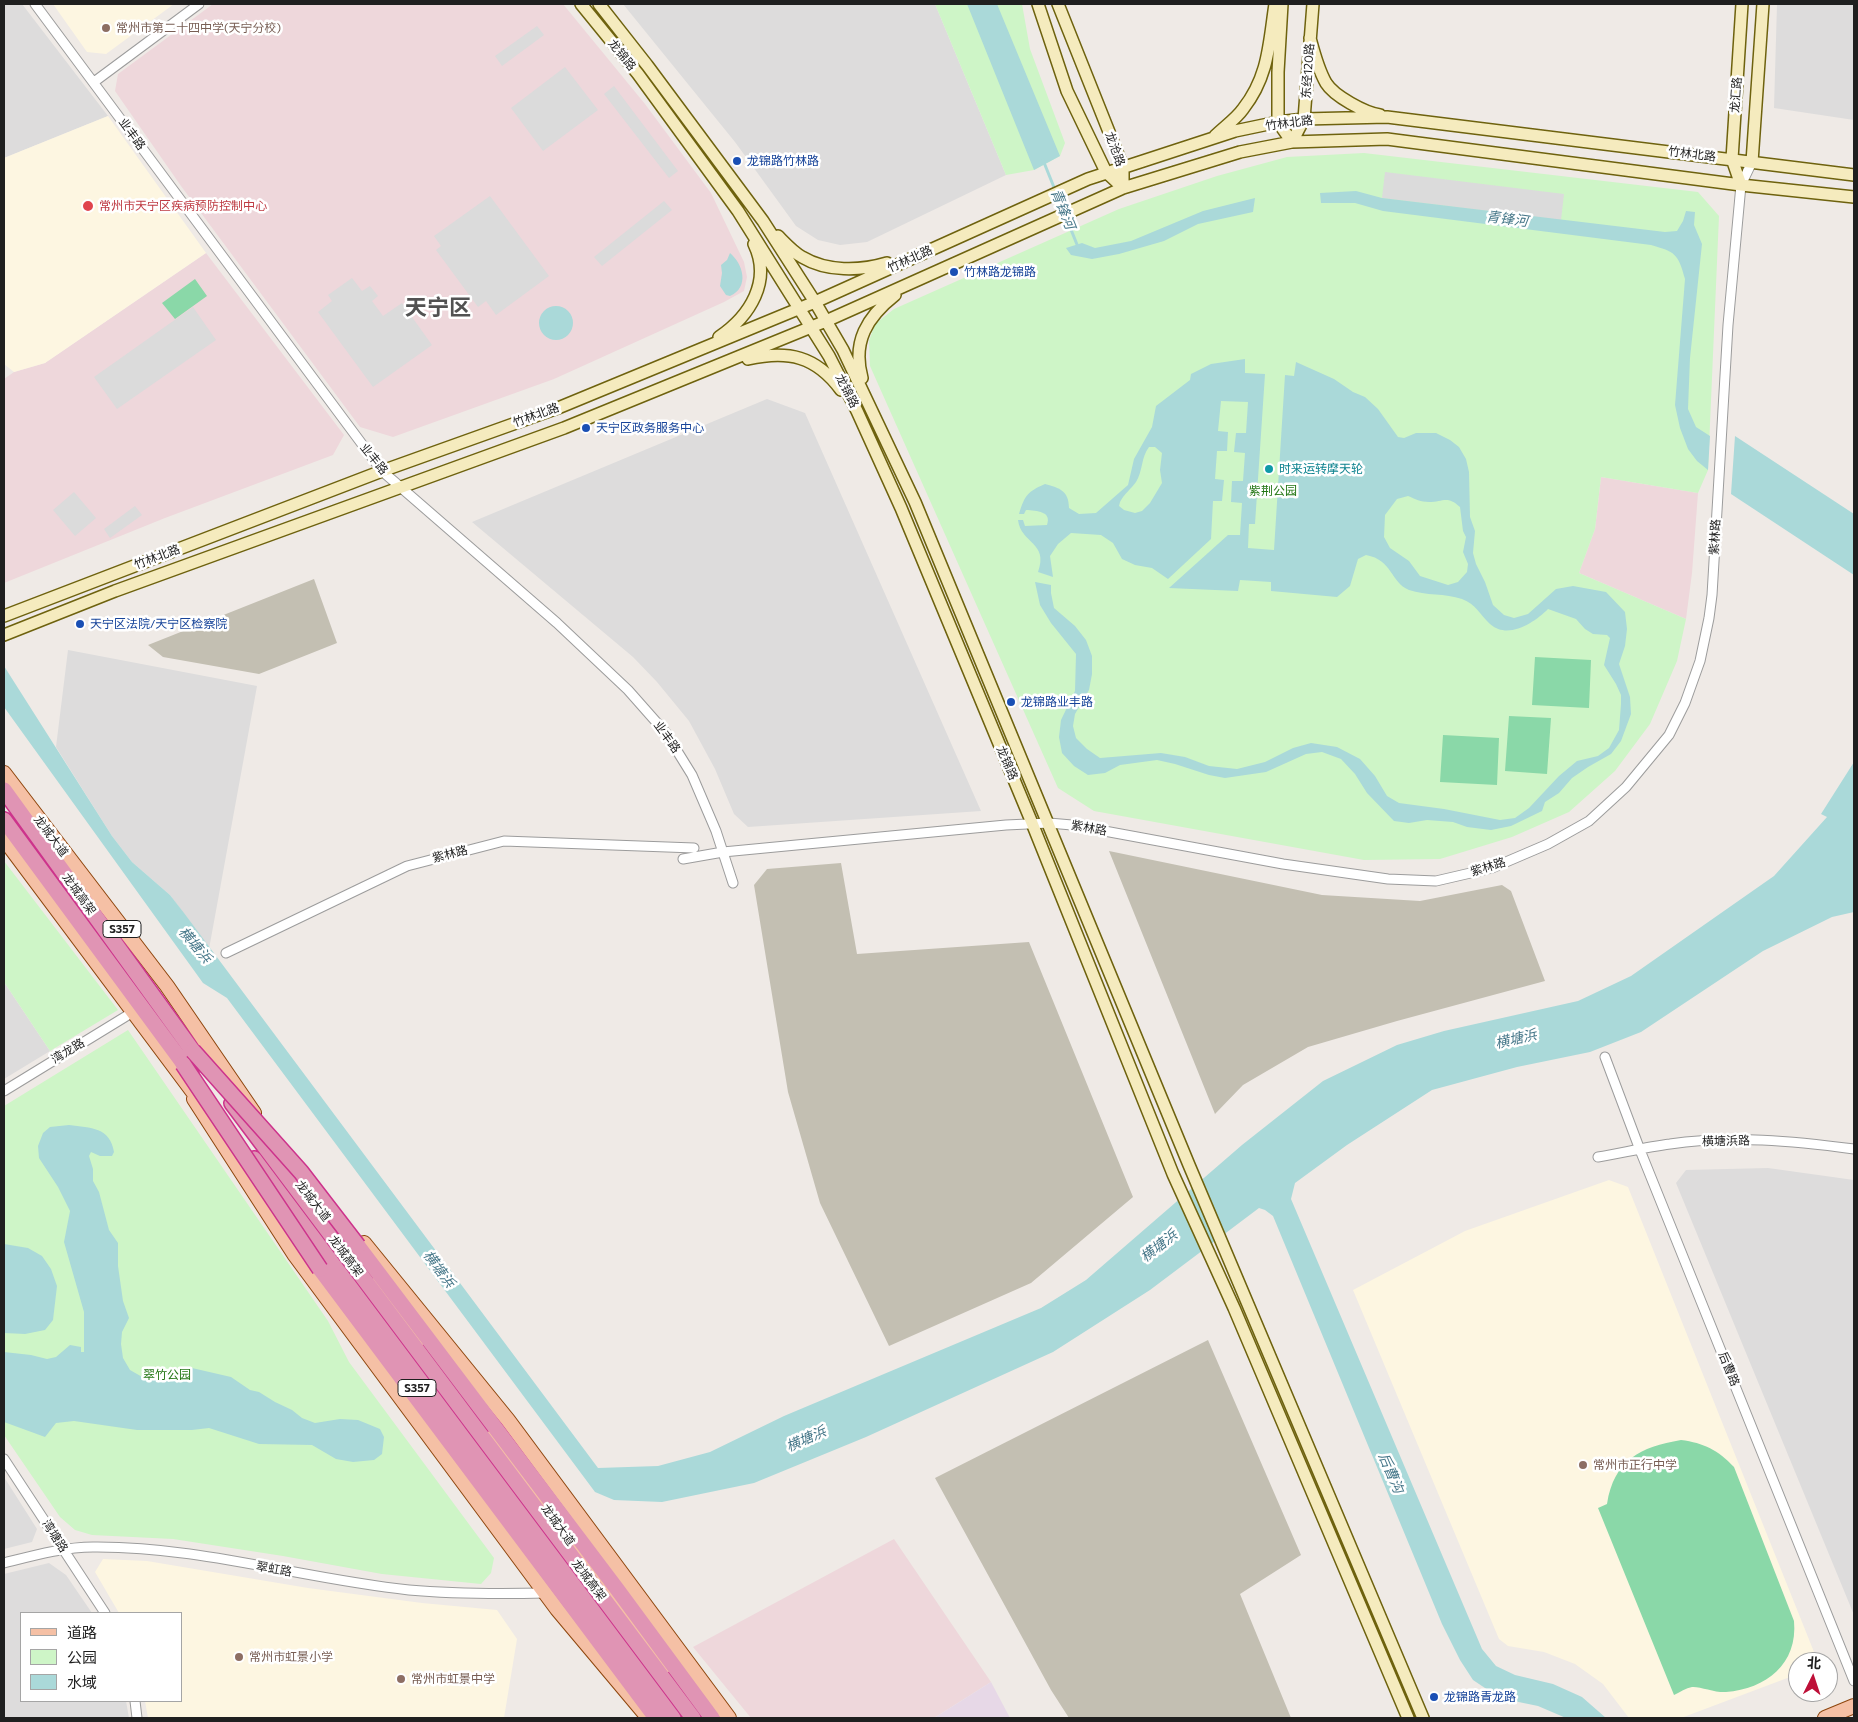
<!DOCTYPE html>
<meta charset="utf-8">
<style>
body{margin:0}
#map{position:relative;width:1858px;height:1722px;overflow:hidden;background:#efeae6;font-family:Commissioner,"Noto Sans SC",sans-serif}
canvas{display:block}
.frame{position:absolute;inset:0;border:5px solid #1f1f1f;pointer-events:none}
.legend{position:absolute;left:20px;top:1612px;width:162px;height:90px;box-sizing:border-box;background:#fff;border:1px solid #a5a5a5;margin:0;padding:6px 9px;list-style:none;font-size:15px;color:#1f1f1f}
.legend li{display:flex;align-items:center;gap:10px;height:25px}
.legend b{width:25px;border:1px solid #a5a5a5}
.north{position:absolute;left:1788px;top:1652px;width:50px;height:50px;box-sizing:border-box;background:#fff;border:1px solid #a5a5a5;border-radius:50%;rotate:4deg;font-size:14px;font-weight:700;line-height:20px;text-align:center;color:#1f1f1f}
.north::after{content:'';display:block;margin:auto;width:18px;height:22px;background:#be1038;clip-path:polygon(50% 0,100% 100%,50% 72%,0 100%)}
</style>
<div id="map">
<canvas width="1858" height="1722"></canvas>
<div class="frame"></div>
<ul class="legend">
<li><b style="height:6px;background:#f5c0a5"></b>道路</li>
<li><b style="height:14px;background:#cef5c7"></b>公园</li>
<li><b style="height:14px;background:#aad9d9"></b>水域</li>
</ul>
<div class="north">北</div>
</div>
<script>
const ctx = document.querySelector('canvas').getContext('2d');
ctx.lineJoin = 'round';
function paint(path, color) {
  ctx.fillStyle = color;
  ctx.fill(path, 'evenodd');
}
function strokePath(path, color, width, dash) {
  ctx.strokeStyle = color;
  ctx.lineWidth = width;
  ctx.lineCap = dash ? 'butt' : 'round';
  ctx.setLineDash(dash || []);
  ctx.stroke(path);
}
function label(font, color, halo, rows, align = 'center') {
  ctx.font = font + ' Commissioner,"Noto Sans SC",sans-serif';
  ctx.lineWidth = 5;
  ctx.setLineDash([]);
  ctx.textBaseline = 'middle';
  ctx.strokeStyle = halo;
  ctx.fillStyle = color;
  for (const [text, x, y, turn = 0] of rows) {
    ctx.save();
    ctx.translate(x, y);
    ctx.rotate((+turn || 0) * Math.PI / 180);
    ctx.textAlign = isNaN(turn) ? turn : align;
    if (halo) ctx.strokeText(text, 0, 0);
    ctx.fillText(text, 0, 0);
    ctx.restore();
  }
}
const residential = new Path2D(`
 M4,4H22L108,116L4,158Z
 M623,4H935L1006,175L867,242L840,245L818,240L796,226L735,142Z
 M1777,4H1854V120L1774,108Z
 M767,399L805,413L981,811L748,827L734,814L715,769L689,721L657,682L633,657L472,522Z
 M68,650L257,686L209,949L170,895L132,862L112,836L56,747Z
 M4,982L50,1051L4,1079Z
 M1768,1168L1854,1180V1615L1676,1183L1686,1170Z
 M4,1477L37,1529L32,1542L4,1549Z
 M49,1563L66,1575L92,1613H21V1701H126L129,1718H4V1574Z`);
const commercial = new Path2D(`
 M213,4H563L645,104L711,193L744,262L747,277L744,291L724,302L554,379L393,437L360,427L181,186L115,91L118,74Z
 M206,253L344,435L333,455L165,518L4,583V379L14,372L45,363Z
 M1601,477L1698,493L1692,573L1686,619L1579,573L1595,529Z
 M894,1539L991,1682L934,1718H751L693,1647Z`);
const industrial = new Path2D(`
 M991,1682L1010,1718H934Z`);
const education = new Path2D(`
 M53,4H174L106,54L87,52Z
 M108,116L206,253L45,363L14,372L4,364V158Z
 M1609,1180L1628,1187L1818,1662H1798V1674L1681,1718H1629L1603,1684L1575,1664L1544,1652L1508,1646L1499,1639L1353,1290L1465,1231Z
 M103,1559L147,1561L308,1588L422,1603L497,1610L517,1639L504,1718H148L145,1701H181V1613H119L95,1572Z`);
const construction = new Path2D(`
 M314,579L337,643L259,674L163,657L148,645Z
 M1109,851L1322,895L1420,901L1502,885L1511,891L1545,981L1397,1021L1308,1047L1243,1085L1215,1114Z
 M841,863L857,954L1029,942L1133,1197L1031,1283L889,1346L820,1203L788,1092L754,885L767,869Z
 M1208,1340L1301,1555L1240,1594L1291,1718H1069L1051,1690L935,1478Z`);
const park = new Path2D(`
 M935,4H1022L1030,49L1065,143L1060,156L1034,170L1006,175Z
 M1364,153L1698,192L1719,216L1708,470L1698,493L1601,477L1595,529L1579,573L1686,619L1677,661L1650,724L1615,771L1569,812L1512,837L1440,859L1364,860L1094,811L1058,788L870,366L869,341L875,324L894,309L1119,209L1217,176L1287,157Z
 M4,861L118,1010L50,1051L4,982Z
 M128,1030L328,1321L349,1362L494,1558L491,1573L481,1584L382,1574L283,1556L173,1539L92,1535L75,1530L60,1517L4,1435V1106Z`);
const pitch = new Path2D(`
 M195,279L207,296L175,319L162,303Z
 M1535,657L1591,660L1589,708L1532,705Z
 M1509,716L1551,718L1547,774L1505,771Z
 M1443,735L1499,738L1497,785L1440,782Z
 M1681,1440C1704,1443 1718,1450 1734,1467L1794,1621C1798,1664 1766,1689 1726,1692C1716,1693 1699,1686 1692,1687C1686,1688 1680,1692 1674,1695L1598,1508L1607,1504C1614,1460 1640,1447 1681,1440Z`);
const parking = new Path2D(`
 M537,26L544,35L502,66L495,56Z
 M565,67L598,110L543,151L511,108Z
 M614,86L678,171L669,178L604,94Z
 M1385,172L1564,194L1561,220L1382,198Z
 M490,196L549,276L496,315L486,301L478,307L436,250L441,246L434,236Z
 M664,201L672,210L602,266L594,257Z
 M352,278L362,291L370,286L378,296L372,301L383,316L402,303L432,345L373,387L318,312L332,301L328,295Z
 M193,307L216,340L117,409L94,377Z
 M74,492L96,518L75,536L53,510Z
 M135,506L142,515L110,538L104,529Z`);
const water = new Path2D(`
 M967,4H997L1060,156L1034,170Z
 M1356,191L1382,198L1665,232L1677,231L1683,221L1686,211L1695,212L1694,225L1702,244L1690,358L1688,409L1696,427L1710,436L1708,470L1697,461L1688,449L1680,428L1675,405L1685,279C1678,253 1675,252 1651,245L1383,211L1355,203H1321L1320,193Z
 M1255,198L1253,212L1198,224L1164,241L1119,254L1092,259L1071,255L1066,248L1082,243L1095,248L1131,241L1203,211Z
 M730,253C743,264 750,287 730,296L726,295L720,286L722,273L721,265L727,260Z
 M539 323a17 17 0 1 1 34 0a17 17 0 1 1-34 0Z
 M1245,359V373L1265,374L1255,524H1249L1248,548L1274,550L1285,375L1294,376L1296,362L1334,379L1353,392L1365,397L1378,409L1398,437L1404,438L1416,433H1436L1450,440L1459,447L1466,459L1469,472L1470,517L1475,531L1473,553L1476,564L1485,582L1493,605L1504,615L1514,618L1528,614L1556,589L1573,586L1606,592L1625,612L1627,629L1625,646L1619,664L1630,697L1631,714L1621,741L1611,754L1588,767L1572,778L1559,793L1545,802L1542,811L1511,826L1491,830L1467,827L1453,822L1427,820L1409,823L1394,821L1367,793L1355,774L1341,759L1322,752L1306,754L1266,772L1225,778L1209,775L1175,764L1157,760L1120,765L1105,773L1088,775L1074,766L1062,753L1059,737L1061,720L1075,691L1076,654L1051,623L1040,605L1035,582L1051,585V593L1054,608L1075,626L1086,640L1092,656V674L1089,690L1075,714L1073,726L1076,738L1087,749L1100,758L1161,753L1185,757L1209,766L1237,769L1265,762L1293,748L1311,743L1337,747L1360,759L1375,776L1387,796L1399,803L1444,809L1500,820L1515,818L1529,808L1559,776L1577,761L1598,756L1609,748L1619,730L1621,704V695L1616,684L1604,665L1610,638L1607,635L1593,634L1585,629L1576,619L1548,609C1534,623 1508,640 1490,624C1480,615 1476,604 1462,599C1445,593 1426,596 1409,590C1390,582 1393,560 1366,555L1358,559L1350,586L1337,597L1271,591V582L1240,580L1238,591L1169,588L1228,535H1240L1242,503L1231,502L1232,481H1243L1245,453L1234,452L1236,433H1246L1248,402L1221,401L1218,431L1228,432L1227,451H1217L1215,479L1224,480L1222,501H1213L1211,539L1168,579L1152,568L1135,565L1122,559L1113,543L1101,535L1071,533L1058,544L1050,556L1053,577L1038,572C1049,542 1021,544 1018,520H1023L1025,526L1047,525C1052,511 1037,511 1026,510L1024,514H1019C1025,495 1027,492 1045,484C1060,488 1069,491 1069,508L1079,514L1096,513L1128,485L1134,459L1152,427L1156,406L1190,380L1191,374L1211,364ZM1149,447H1155L1162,453L1160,470L1162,483L1150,503L1142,511L1135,513L1124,510L1119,506L1120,502C1124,494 1131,489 1136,482C1143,471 1141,457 1149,447ZM1408,496C1415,499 1421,502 1429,502C1443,502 1447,495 1460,507L1463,531L1466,537L1463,552L1468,564L1467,572L1458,582L1448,585L1420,576L1409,561L1390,548L1384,537L1385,515L1397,499Z
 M1735,436L1854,514V575L1731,494Z
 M4,666L112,836L132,862L170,895L184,913L598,1468L658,1466L710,1452L784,1416L1041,1308L1086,1280L1242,1145L1323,1081L1397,1045L1444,1031L1578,1001L1631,976L1774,876L1827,817L1821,814L1854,762V912L1832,917L1763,951L1641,1032L1590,1052L1517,1067L1432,1090L1347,1145L1295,1183L1291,1199L1482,1649L1496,1666L1515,1675L1553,1684L1582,1697L1606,1718H1566L1538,1706L1509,1700L1494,1694L1473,1680L1460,1660L1442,1624L1273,1216L1265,1210L1259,1208L1150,1290L1053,1352L866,1437L754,1483L662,1502L614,1500L595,1492L227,998L203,983L4,707Z
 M69,1125C91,1128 110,1127 114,1152L112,1156H100L91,1152L89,1156L93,1169V1181L99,1192L109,1230L118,1243V1266L123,1301L129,1318L122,1332L121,1344L123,1358L130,1370L144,1378L155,1380L169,1379L185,1370L192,1368L231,1377L250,1390L259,1392L275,1402L292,1410L302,1418L315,1423L340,1419L358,1420L380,1429L384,1437L382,1454L374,1460L353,1462L336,1459L312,1445L259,1444L209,1428L192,1430H137L74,1421L56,1423L45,1437L4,1422V1352L31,1355L47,1359L56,1357L70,1345L81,1347V1352H84V1312L64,1242L70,1211L58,1187L39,1158L38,1146L43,1133L50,1127Z
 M4,1244L28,1248L42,1256L51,1269L57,1286L53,1320L45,1330L25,1334L4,1333Z`);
const stream = new Path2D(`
 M1043,160L1078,247`);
const street = new Path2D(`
 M35,4L382,471L557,623L628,690L666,733L692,775L716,831L733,883
 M94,82L199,4
 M683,859L723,852L1006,825L1049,823L1072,825L1283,864L1388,879L1436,881L1492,868L1548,844L1589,821L1626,787L1669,735L1685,703L1700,661L1709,618L1712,595L1728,325L1741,185L1752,162
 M226,953L407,866L504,841L694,848
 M1605,1057L1640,1150L1854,1681
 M4,1091L133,1012
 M1598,1157C1622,1153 1646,1147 1670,1144C1731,1135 1794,1141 1854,1149
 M4,1459L105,1613
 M4,1563C32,1556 64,1547 93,1547C200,1546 303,1579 409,1590C454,1594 500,1594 545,1593
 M135,1701L137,1718`);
const secondary = new Path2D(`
 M581,4L638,74L738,211L829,356L857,411L901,508L1032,823L1173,1174L1234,1308L1408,1718
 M599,4L647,65L763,221L815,302L843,350L915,502L1189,1165L1423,1718
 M1038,4L1067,91L1106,172L1123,188
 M1058,4L1123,167V188
 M1282,4L1278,72V122L1292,142
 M1310,38C1314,53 1318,69 1326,83C1334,96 1365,113 1380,115
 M1215,136C1224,127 1236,119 1243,109C1269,76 1269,43 1275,4
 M1292,142L1304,119L1313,4
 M1752,162L1763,4
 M1741,185L1732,159L1742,4
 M778,236C785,243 793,252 802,257C827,272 860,271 887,263
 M719,337C750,316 772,281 754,244
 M748,359C788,350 816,356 841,390
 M862,378C852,342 867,317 895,295
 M4,616L382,471L558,408L815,302L1088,179L1235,131L1278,122L1304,119L1387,117L1854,175
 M4,635L115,591L564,428L826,321L1123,188L1240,152L1292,142L1387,139L1741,185L1854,197`);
const primary = new Path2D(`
 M4,773L167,986L254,1113
 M4,839L202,1104
 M194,1099L294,1254L557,1609L646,1715
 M364,1243L508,1420L729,1718
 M377,1284L419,1339
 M493,1437L590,1568L665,1666
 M1825,1718L1854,1706`);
const highway = new Path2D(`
 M4,790L200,1061
 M4,820L191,1074
 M232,1103L693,1718
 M254,1159L673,1718
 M358,1246L617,1589L712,1718
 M320,1269L656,1718`);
const highwayBridge = new Path2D(`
 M193,1051L301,1172L358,1246
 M183,1064L320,1269`);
const markers = [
 [106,28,5,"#8d6e63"],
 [737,161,5,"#1a4fb4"],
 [88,206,6,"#e0444e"],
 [954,272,5,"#1a4fb4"],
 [586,428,5,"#1a4fb4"],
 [1269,469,5,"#0f9aa8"],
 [80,624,5,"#1a4fb4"],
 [1011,702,5,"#1a4fb4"],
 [1583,1465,5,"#8d6e63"],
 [239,1657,5,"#8d6e63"],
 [401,1679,5,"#8d6e63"],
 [1434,1697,5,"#1a4fb4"]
];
const shields = [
 [122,929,38],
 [417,1388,38]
];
const shieldNames = [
 ["S357",122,929],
 ["S357",417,1388]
];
const educationNames = [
 ["常州市第二十四中学(天宁分校)",116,28],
 ["常州市正行中学",1593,1465],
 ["常州市虹景小学",249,1657],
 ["常州市虹景中学",411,1679]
];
const streetNames = [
 ["龙锦路",622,55,51],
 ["东经120路",1308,71,-86],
 ["龙汇路",1736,95,-86],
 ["竹林北路",1289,123,-7],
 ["业丰路",132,134,54],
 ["龙沧路",1115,149,70],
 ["竹林北路",1692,154,7],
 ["竹林北路",910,259,-24],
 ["龙锦路",847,391,63],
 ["竹林北路",536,415,-20],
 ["业丰路",374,459,51],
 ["紫林路",1715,537,-87],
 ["竹林北路",157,557,-21],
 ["业丰路",667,737,54],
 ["龙锦路",1007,763,67],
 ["紫林路",1089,828,10],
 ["龙城大道",51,836,53],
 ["紫林路",450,854,-14],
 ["紫林路",1488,867,-17],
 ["龙城高架",79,894,54],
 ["湾龙路",68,1051,-31],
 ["横塘浜路",1726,1141,-1],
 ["龙城大道",313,1201,52],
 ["龙城高架",346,1256,53],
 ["后曹路",1729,1369,68],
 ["龙城大道",558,1525,54],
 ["湾塘路",55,1536,57],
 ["翠虹路",274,1569,10],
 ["龙城高架",589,1580,53]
];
const transitNames = [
 ["龙锦路竹林路",747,161],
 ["竹林路龙锦路",964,272],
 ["天宁区政务服务中心",596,428],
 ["天宁区法院/天宁区检察院",90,624],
 ["龙锦路业丰路",1021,702],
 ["龙锦路青龙路",1444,1697]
];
const healthNames = [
 ["常州市天宁区疾病预防控制中心",99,206]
];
const cultureNames = [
 ["时来运转摩天轮",1279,469]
];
const parkNames = [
 ["紫荆公园",1273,491],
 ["翠竹公园",167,1375]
];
const waterNames = [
 ["青锋河",1063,209,68],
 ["青锋河",1507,219,7],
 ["横塘浜",195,945,50],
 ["横塘浜",1516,1039,-13],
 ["横塘浜",1159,1246,-38],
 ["横塘浜",439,1269,53],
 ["横塘浜",806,1439,-24],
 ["后曹沟",1391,1473,67]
];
const townNames = [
 ["天宁区",438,308]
];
paint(residential, '#dddcdc');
paint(commercial, '#eed7db');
paint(industrial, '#e7d8e7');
paint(education, '#fdf6e1');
paint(construction, '#c3bfb2');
paint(park, '#cef5c7');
paint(pitch, '#8ad8a8');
paint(parking, '#dbdbdb');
paint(water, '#aad9d9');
strokePath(stream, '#aad9d9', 3);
strokePath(street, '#9c9c9c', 11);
strokePath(secondary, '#6e620e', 14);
strokePath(primary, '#8e450c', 16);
strokePath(highway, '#cd338c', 18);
strokePath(street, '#fff', 9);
strokePath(secondary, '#f5ebbe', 11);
strokePath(primary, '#f5c0a5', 14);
strokePath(highway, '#e094b4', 15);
strokePath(highwayBridge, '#cd338c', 18, []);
strokePath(highwayBridge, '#e094b4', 15);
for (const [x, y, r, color] of markers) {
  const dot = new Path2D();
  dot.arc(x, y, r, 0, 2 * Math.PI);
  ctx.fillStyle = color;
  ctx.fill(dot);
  strokePath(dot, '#fff', 2);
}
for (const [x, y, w] of shields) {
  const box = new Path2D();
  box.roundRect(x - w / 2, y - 8.5, w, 17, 4);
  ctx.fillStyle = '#fff';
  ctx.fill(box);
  strokePath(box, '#1f1f1f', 1);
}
label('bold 11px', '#1f1f1f', null, shieldNames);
label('12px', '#785e54', '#fff', educationNames, 'left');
label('12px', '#1f1f1f', '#fff', streetNames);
label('12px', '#164399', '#fff', transitNames, 'left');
label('12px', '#be3a42', '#fff', healthNames, 'left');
label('12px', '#0d838f', '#fff', cultureNames, 'left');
label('12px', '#237614', '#fff', parkNames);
label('italic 14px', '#467789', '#fff', waterNames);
label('bold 22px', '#525252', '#fff', townNames);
</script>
